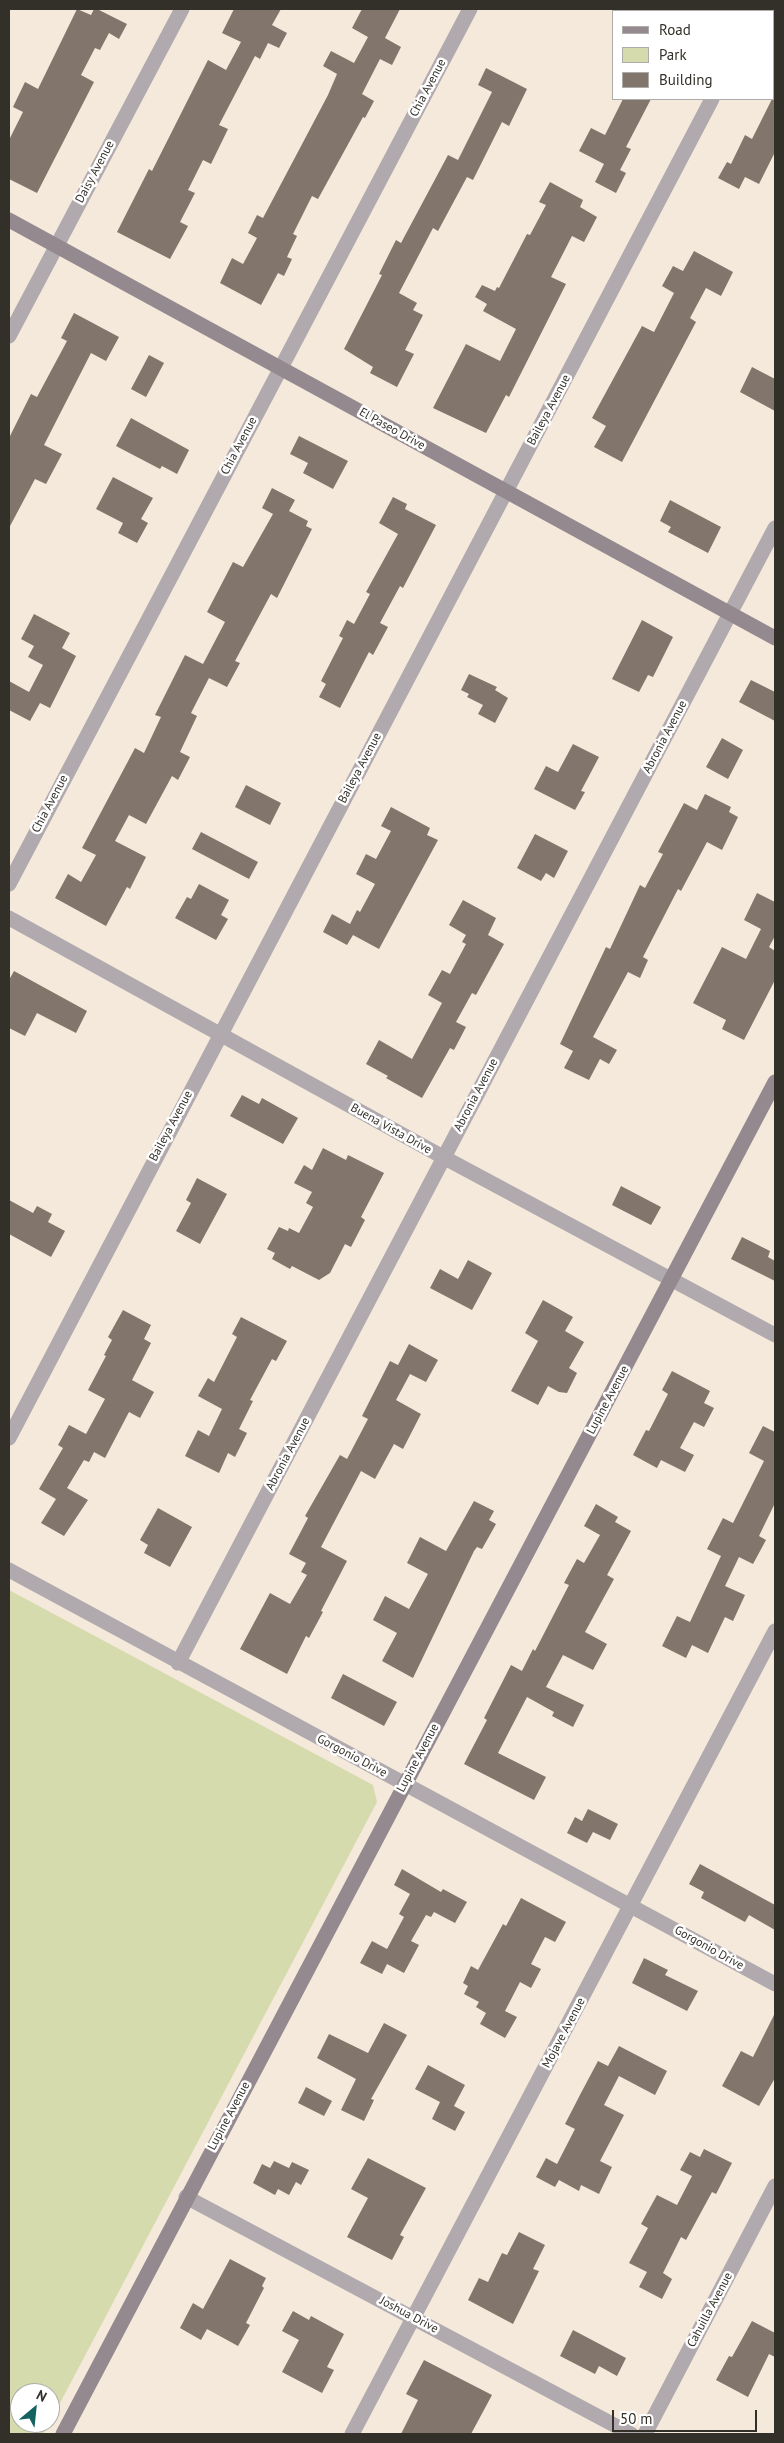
<!DOCTYPE html>
<style>
body{margin:0}
#map{position:relative;width:784px;height:2443px;overflow:hidden;background:#f4e9da;font-family:"PT Sans",sans-serif}
canvas{display:block}
.frame{position:absolute;inset:0;border:10px solid #332f29;pointer-events:none}
.legend{position:absolute;left:612px;top:10px;width:162px;height:90px;box-sizing:border-box;background:#fff;border:1px solid #adaca9;margin:0;padding:6px 9px;list-style:none;font-size:15px;color:#332f29}
.legend li{display:flex;align-items:center;gap:10px;height:25px}
.legend b{width:25px;border:1px solid #adaca9}
.north{position:absolute;left:10px;top:2383px;width:50px;height:50px;box-sizing:border-box;background:#fff;border:1px solid #adaca9;border-radius:50%;rotate:28deg;font-size:14px;font-weight:700;line-height:20px;text-align:center;color:#332f29}
.north::after{content:'';display:block;margin:auto;width:18px;height:22px;background:#146360;clip-path:polygon(50% 0,100% 100%,50% 72%,0 100%)}
.scale{position:absolute;left:612px;top:2410px;width:145px;height:22px;box-sizing:border-box;border:2px solid #332f29;border-top:0;padding-left:6px;font-size:15px;line-height:18px;white-space:nowrap;color:#332f29;-webkit-text-stroke:4px #fff;paint-order:stroke}
</style>
<div id="map">
<canvas width="784" height="2443"></canvas>
<div class="frame"></div>
<ul class="legend">
<li><b style="height:6px;background:#94898f"></b>Road</li>
<li><b style="height:14px;background:#d5dbac"></b>Park</li>
<li><b style="height:14px;background:#82756b"></b>Building</li>
</ul>
<div class="north">N</div>
<div class="scale">50 m</div>
</div>
<script>
const ctx = document.querySelector('canvas').getContext('2d');
ctx.lineJoin = 'round';
function paint(path, color) {
  ctx.fillStyle = color;
  ctx.fill(path, 'evenodd');
}
function strokePath(path, color, width, dash) {
  ctx.strokeStyle = color;
  ctx.lineWidth = width;
  ctx.lineCap = dash ? 'butt' : 'round';
  ctx.setLineDash(dash || []);
  ctx.stroke(path);
}
function label(font, color, halo, rows, align = 'center') {
  ctx.font = font + ' "PT Sans",sans-serif';
  ctx.lineWidth = 5;
  ctx.setLineDash([]);
  ctx.textBaseline = 'middle';
  ctx.strokeStyle = halo;
  ctx.fillStyle = color;
  for (const [text, x, y, turn = 0] of rows) {
    ctx.save();
    ctx.translate(x, y);
    ctx.rotate((+turn || 0) * Math.PI / 180);
    ctx.textAlign = isNaN(turn) ? turn : align;
    if (halo) ctx.strokeText(text, 0, 0);
    ctx.fillText(text, 0, 0);
    ctx.restore();
  }
}
const green = new Path2D(`
 M9,1590L373,1785L377,1802L50,2422V2393H20V2423H49L43,2434H9Z`);
const building = new Path2D(`
 M77,9L91,15L94,9H97L127,24L119,39L109,33L100,50L95,48L81,75L94,82L37,193L9,179V140L23,112L13,107L25,82L38,89Z
 M234,9H281L272,25L287,33L279,48L268,43L260,59L255,56L219,125L228,129L211,164L203,160L188,190L195,193L180,222L188,226L170,259L117,232L149,169L152,171L208,60L226,70L241,42L222,33Z
 M362,9H400L385,38L401,47L392,65L380,59L362,94L374,101L365,118L363,117L318,199L312,196L293,234L297,236L287,257L292,259L284,276L278,273L261,305L220,283L232,258L243,264L257,238L248,233L257,215L263,218L328,95L337,74L323,66L331,51L354,63L368,37L352,28Z
 M486,68L527,89L509,126L502,122L473,180L467,177L438,231L433,228L399,293L417,303L413,310L423,315L405,350L414,354L397,387L370,373L373,367L344,349L382,275L379,274L396,240L401,243L448,155L458,160L492,92L478,85Z
 M775,93V152L759,184L745,177L739,189L718,178L727,162L731,164L745,135L752,139Z
 M623,99H651L626,147L631,149L620,170L626,173L616,193L595,182L604,164L579,151L591,128L605,135Z
 M550,182L583,200L580,207L597,217L584,242L572,236L551,277L566,284L509,397L506,395L486,433L433,408L466,344L500,361L516,329L483,311L487,304L475,297L482,285L495,291L497,287L499,288L527,234L530,235L546,205L539,202Z
 M694,251L733,272L721,296L706,288L690,318L696,322L622,462L594,447L606,426L592,418L642,326L654,332L674,293L662,286L673,266L683,271Z
 M74,313L119,337L106,361L91,353L44,445L62,454L46,484L35,479L9,528V438L31,394L37,397L67,341L61,338Z
 M149,355L164,363L146,397L131,389Z
 M752,367L775,379V411L740,392Z
 M131,418L189,450L177,474L162,466L160,469L116,446Z
 M299,436L348,461L333,489L303,473L308,463L290,454Z
 M113,477L153,498L141,519L148,523L137,543L118,533L123,523L96,509Z
 M272,488L295,500L289,511L308,521L306,526L312,529L277,598L271,594L235,661L240,663L227,687L209,678L191,713L197,716L180,752L190,757L178,780L172,776L146,824L129,815L115,841L146,857L130,889L127,887L106,926L55,898L68,874L81,882L96,855L82,848L135,748L144,753L161,717L155,715L185,655L203,664L225,622L207,612L233,562L243,567L273,514L262,508Z
 M393,497L407,504L405,509L436,525L403,588L400,586L380,623L388,627L373,655L369,652L340,708L319,697L326,684L321,681L343,638L339,636L347,620L354,624L370,594L366,592L398,534L379,523Z
 M670,500L721,527L708,553L668,532L671,527L660,521Z
 M34,614L70,633L62,648L76,656L50,708L40,703L30,721L9,710V681L29,692L43,665L28,657L34,646L21,639Z
 M642,620L673,637L653,677L648,675L639,692L612,679Z
 M469,674L497,687L495,690L508,698L495,723L478,714L483,705L467,697L469,694L461,690Z
 M751,680L775,692V721L739,702Z
 M722,738L743,750L728,779L706,767Z
 M573,744L599,757L581,791L585,792L575,810L534,789L546,766L558,772Z
 M246,785L281,803L270,825L235,807Z
 M705,794L731,807L729,812L738,817L722,850L707,842L681,891L678,889L643,957L648,960L640,978L628,972L593,1037L617,1050L609,1064L600,1059L589,1080L564,1068L573,1051L560,1044L606,947L610,949L640,885L645,888L663,854L658,852L684,803L697,810Z
 M391,807L430,828L427,835L438,840L379,949L353,935L347,945L323,932L332,914L350,924L357,910L360,912L375,884L356,874L366,854L376,859L391,831L381,826Z
 M201,832L258,862L249,879L192,849Z
 M535,834L568,851L554,878L546,873L541,881L517,868Z
 M199,884L229,900L221,915L228,919L216,940L175,918L187,897L191,899Z
 M757,893L775,902V936L769,947L775,951V980L744,1040L722,1029L726,1020L693,1003L722,947L746,959L761,929L744,920Z
 M463,900L496,918L488,935L504,944L476,995L472,993L456,1022L466,1027L454,1050L450,1048L422,1098L386,1078L388,1076L366,1064L379,1040L412,1059L442,1003L428,995L442,970L450,974L466,944L462,942L466,935L449,925Z
 M14,971L87,1011L76,1033L37,1013L25,1036L9,1028V980Z
 M242,1095L259,1104L262,1098L298,1118L283,1144L230,1116Z
 M323,1148L346,1160L348,1155L384,1173L361,1217L365,1220L351,1247L345,1244L330,1273L319,1280L292,1266L290,1269L272,1259L275,1253L267,1249L279,1227L288,1231L289,1228L299,1233L313,1207L306,1203L312,1192L294,1183L304,1165L312,1170Z
 M197,1178L227,1194L200,1244L176,1231L191,1203L186,1200Z
 M621,1186L661,1207L651,1225L612,1205Z
 M9,1200L33,1213L37,1206L52,1214L48,1222L65,1231L51,1257L9,1234Z
 M742,1237L770,1251L768,1257L775,1261V1281L731,1259Z
 M468,1260L492,1273L472,1310L430,1288L440,1269L458,1279Z
 M543,1300L573,1317L565,1331L584,1342L569,1368L577,1373L567,1393L559,1392L548,1386L538,1405L511,1391L538,1341L525,1333Z
 M123,1310L151,1325L144,1339L151,1343L132,1380L154,1392L140,1418L129,1412L105,1458L94,1452L89,1462L84,1460L67,1488L88,1500L64,1536L41,1523L56,1499L39,1489L63,1448L58,1445L69,1425L86,1434L105,1399L88,1390L106,1356L104,1355L112,1340L108,1337Z
 M241,1317L287,1341L276,1361L272,1359L250,1400L253,1401L239,1429L247,1433L235,1457L228,1453L219,1473L185,1456L198,1430L209,1436L222,1409L198,1396L208,1378L214,1382L237,1337L232,1334Z
 M409,1344L438,1360L426,1382L410,1374L396,1400L421,1414L403,1449L394,1444L375,1479L361,1471L321,1547L347,1561L321,1611L323,1612L309,1638L306,1636L287,1674L240,1649L270,1593L290,1604L307,1575L301,1572L306,1563L289,1554L308,1518L305,1516L340,1455L347,1459L368,1419L362,1416L390,1361L398,1365Z
 M672,1371L710,1391L704,1403L714,1408L704,1427L694,1422L680,1448L694,1455L685,1472L661,1460L657,1468L633,1455L646,1430L649,1431L668,1394L662,1390Z
 M763,1426L775,1432V1503L759,1536L766,1540L753,1564L739,1557L725,1586L745,1595L733,1621L725,1617L708,1653L692,1645L686,1658L662,1646L677,1616L690,1622L721,1556L707,1549L723,1518L733,1523L764,1461L749,1453Z
 M474,1501L494,1511L489,1520L496,1524L482,1549L477,1547L474,1551L413,1678L382,1661L397,1633L373,1620L385,1596L409,1609L428,1574L407,1563L420,1537L446,1551Z
 M596,1504L618,1517L615,1522L631,1531L607,1575L614,1579L585,1632L607,1644L593,1670L563,1655L546,1687L584,1705L573,1727L552,1716L554,1712L527,1697L498,1753L546,1777L534,1800L464,1764L487,1720L484,1718L511,1665L522,1671L533,1649L535,1651L569,1585L564,1583L577,1559L584,1563L600,1535L584,1526Z
 M158,1508L192,1527L170,1567L144,1553L148,1545L140,1540Z
 M343,1674L397,1702L384,1726L331,1698Z
 M588,1809L618,1824L610,1840L593,1832L587,1843L567,1833L575,1817L582,1821Z
 M700,1864L775,1905V1930L749,1915L745,1922L701,1898L704,1892L689,1884Z
 M402,1869L441,1892L443,1889L467,1902L455,1923L434,1912L431,1917L426,1915L411,1941L419,1945L404,1973L387,1964L382,1974L360,1963L372,1941L387,1949L404,1917L399,1914L410,1894L394,1885Z
 M521,1898L566,1922L555,1942L545,1937L531,1964L541,1969L531,1988L520,1982L505,2011L517,2017L505,2038L480,2024L486,2013L476,2007L479,2002L464,1994L468,1986L463,1983L471,1966L478,1970L503,1924L506,1926Z
 M644,1958L668,1970L665,1975L698,1991L687,2011L632,1983Z
 M775,2013V2078L759,2106L722,2086L741,2051L753,2057Z
 M384,2023L407,2035L371,2099L374,2100L364,2121L341,2110L356,2079L317,2058L329,2034L368,2053Z
 M619,2046L667,2071L655,2095L619,2076L604,2105L624,2115L600,2161L612,2167L599,2194L581,2185L579,2191L559,2180L555,2187L536,2177L546,2158L557,2164L575,2129L565,2124L581,2093L598,2061L608,2066Z
 M428,2065L465,2085L454,2106L465,2112L455,2131L432,2119L440,2102L415,2089Z
 M306,2087L332,2101L324,2116L298,2103Z
 M704,2149L732,2163L716,2194L712,2192L686,2240L681,2237L663,2273L672,2279L662,2299L639,2287L647,2272L629,2263L648,2228L641,2224L657,2195L677,2205L692,2176L680,2170L690,2152L700,2157Z
 M368,2158L426,2188L400,2235L404,2237L392,2260L347,2237L368,2198L351,2189Z
 M274,2161L289,2168L292,2162L309,2170L301,2185L296,2182L289,2195L278,2189L275,2195L253,2183L262,2164L270,2168Z
 M519,2232L545,2245L533,2269L539,2271L513,2324L468,2300L479,2278L488,2282L502,2253L507,2255Z
 M230,2259L266,2278L262,2286L264,2288L246,2323L250,2325L238,2346L207,2329L201,2340L180,2328L193,2303L203,2309Z
 M293,2311L309,2320L311,2316L344,2334L327,2367L334,2370L322,2393L282,2372L299,2340L282,2331Z
 M752,2321L775,2333V2357L769,2354L748,2397L716,2380L729,2356L732,2357Z
 M573,2330L626,2358L617,2376L599,2366L595,2374L560,2356Z
 M424,2360L492,2395L471,2434H401L418,2400L406,2394Z`);
const street = new Path2D(`
 M758,11L759,9
 M9,336L182,9
 M9,884L470,9
 M9,918L443,1157L775,1335
 M9,1438L712,99
 M9,1570L775,1984
 M178,1663L775,528
 M186,2197L631,2434
 M352,2434L775,1631
 M645,2434L775,2186`);
const secondary = new Path2D(`
 M9,220L775,638
 M63,2434L775,1082`);
const streetNames = [
 ["Chia Avenue",428,88,-62],
 ["Daisy Avenue",95,172,-62],
 ["Baileya Avenue",549,410,-62],
 ["El Paseo Drive",392,429,29],
 ["Chia Avenue",239,446,-62],
 ["Abronia Avenue",665,737,-62],
 ["Baileya Avenue",360,768,-62],
 ["Chia Avenue",50,804,-62],
 ["Abronia Avenue",476,1095,-62],
 ["Baileya Avenue",171,1126,-62],
 ["Buena Vista Drive",391,1129,29],
 ["Lupine Avenue",608,1400,-62],
 ["Abronia Avenue",288,1454,-62],
 ["Gorgonio Drive",352,1756,28],
 ["Lupine Avenue",418,1758,-62],
 ["Gorgonio Drive",709,1948,29],
 ["Mojave Avenue",564,2033,-62],
 ["Lupine Avenue",229,2116,-62],
 ["Cahuilla Avenue",710,2310,-62],
 ["Joshua Drive",409,2315,28]
];
paint(green, '#d5dbac');
paint(building, '#82756b');
strokePath(street, '#b0a9ad', 15);
strokePath(secondary, '#94898f', 15);
label('12px', '#332f29', '#fff', streetNames);
</script>
